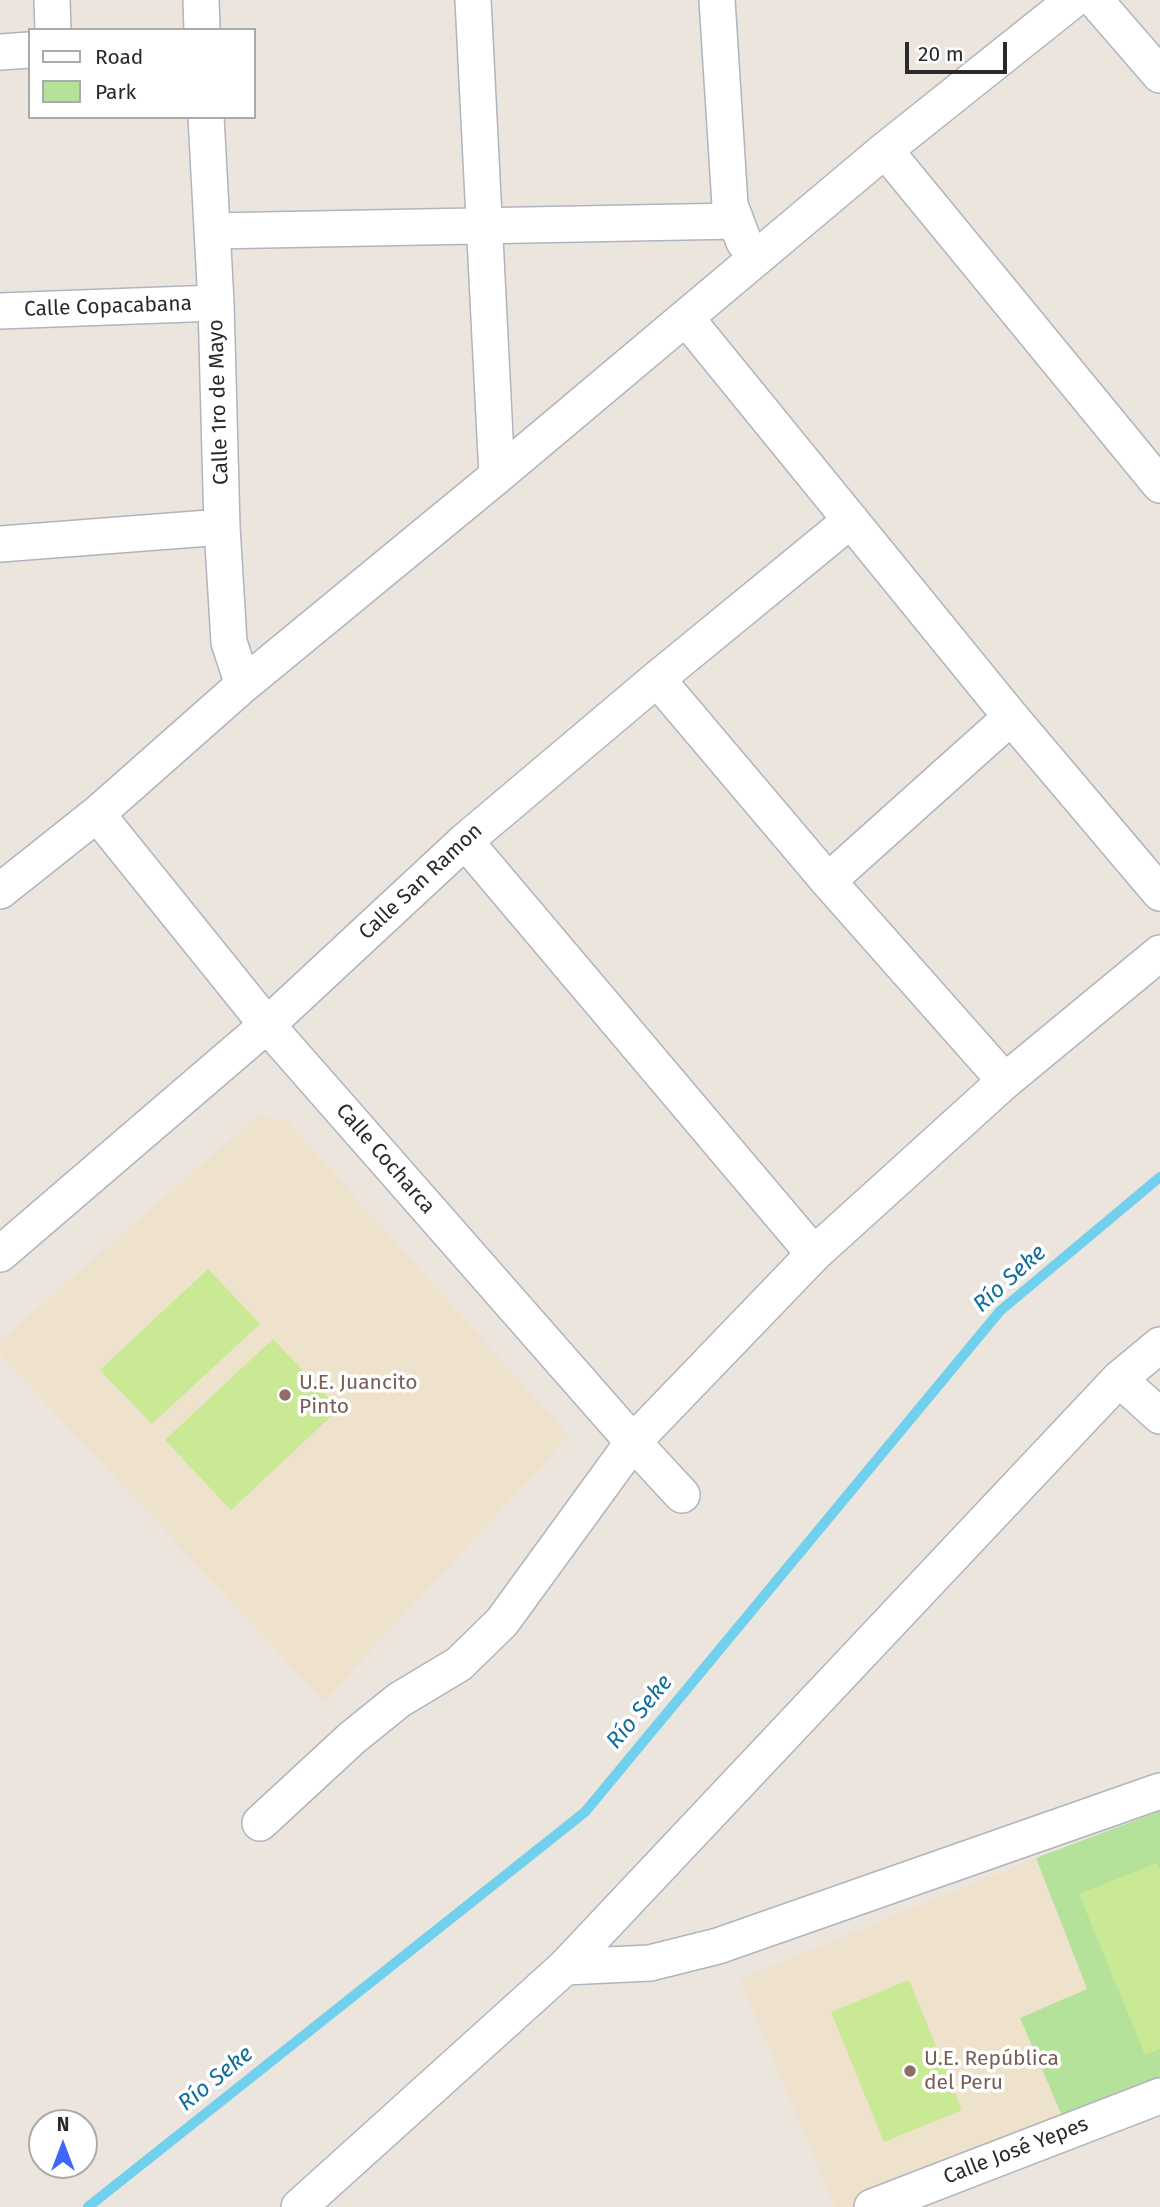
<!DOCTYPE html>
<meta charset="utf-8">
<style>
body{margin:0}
#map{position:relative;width:1160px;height:2207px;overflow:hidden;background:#ece5dd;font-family:"Fira Sans",sans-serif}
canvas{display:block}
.legend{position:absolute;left:28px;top:28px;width:228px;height:91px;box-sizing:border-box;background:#fff;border:2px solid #aaa;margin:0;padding:9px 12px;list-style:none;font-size:21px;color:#2a2a2a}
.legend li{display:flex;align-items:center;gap:14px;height:35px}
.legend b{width:35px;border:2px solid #aaa}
.north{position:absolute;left:28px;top:2109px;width:70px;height:70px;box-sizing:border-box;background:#fff;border:2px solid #aaa;border-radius:50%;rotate:0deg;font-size:19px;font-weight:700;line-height:28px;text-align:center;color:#2a2a2a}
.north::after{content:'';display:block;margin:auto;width:24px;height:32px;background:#3e67f8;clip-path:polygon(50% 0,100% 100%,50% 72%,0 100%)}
.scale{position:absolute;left:905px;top:42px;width:102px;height:32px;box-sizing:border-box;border:4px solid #2a2a2a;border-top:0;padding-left:9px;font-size:21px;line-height:24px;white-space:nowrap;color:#2a2a2a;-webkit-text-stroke:5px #fff;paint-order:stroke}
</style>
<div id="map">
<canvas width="1160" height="2207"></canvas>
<ul class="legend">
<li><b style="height:9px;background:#fff"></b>Road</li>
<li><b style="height:19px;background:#b5e29a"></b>Park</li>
</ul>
<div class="north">N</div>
<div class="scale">20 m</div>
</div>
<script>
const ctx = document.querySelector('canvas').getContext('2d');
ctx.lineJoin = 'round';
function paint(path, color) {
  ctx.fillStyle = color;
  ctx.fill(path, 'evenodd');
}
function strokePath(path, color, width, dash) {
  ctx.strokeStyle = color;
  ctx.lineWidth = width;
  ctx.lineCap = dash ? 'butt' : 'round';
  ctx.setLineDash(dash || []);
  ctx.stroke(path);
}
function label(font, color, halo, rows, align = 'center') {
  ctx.font = font + ' "Fira Sans",sans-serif';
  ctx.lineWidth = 7;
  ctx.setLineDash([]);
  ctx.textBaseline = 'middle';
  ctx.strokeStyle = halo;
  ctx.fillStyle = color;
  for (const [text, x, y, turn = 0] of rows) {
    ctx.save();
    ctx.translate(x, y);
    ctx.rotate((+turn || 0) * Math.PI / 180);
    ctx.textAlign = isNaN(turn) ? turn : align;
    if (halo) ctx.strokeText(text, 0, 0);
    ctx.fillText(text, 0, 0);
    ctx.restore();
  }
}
const education = new Path2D(`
 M257,1116L288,1122L569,1436L324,1701L0,1354V1341Z
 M1036,1858L1087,1989L1065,2123L854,2207H835L740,1979Z`);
const green = new Path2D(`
 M1160,1811V2086L1065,2123L1020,2018L1087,1989L1036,1858Z`);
const pitch = new Path2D(`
 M208,1269L260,1324L152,1424L100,1370Z
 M273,1339L339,1409L231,1510L165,1440Z
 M1157,1863L1160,1871V2049L1145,2055L1079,1894Z
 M909,1980L962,2110L884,2142L831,2012Z`);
const stream = new Path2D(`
 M88,2207L585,1812L1000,1311L1160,1177`);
const street = new Path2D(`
 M52,0L53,30
 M201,0L202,30
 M473,0L497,476
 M717,0L730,205L744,242
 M1095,0L1160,75
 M0,52L30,50
 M206,117L216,303L222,527L229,642L243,685
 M885,150L1160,485
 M212,231L736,221
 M0,311L216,303
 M686,318L1011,717L1160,893
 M0,544L222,527
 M657,679L828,881L1005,1081
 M97,814L267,1025L633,1442L682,1495
 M465,841L814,1254
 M828,881L1011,717
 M0,891L97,814L243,685L497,476L885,150L1073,0
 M0,1254L267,1025L465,841L657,679L851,520
 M1119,1379L1160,1416
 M260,1823L352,1738L399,1700L459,1664L502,1622L633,1442L814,1254L1005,1081L1160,953
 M565,1967L1119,1379L1160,1345
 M299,2207L565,1967L650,1963L718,1946L1160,1791
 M872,2207L1160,2096`);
const markers = [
 [285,1395,7,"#8d6e63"],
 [910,2071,7,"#8d6e63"]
];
const streetNames = [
 ["Calle Copacabana",108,307,-2],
 ["Calle 1ro de Mayo",219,402,-92],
 ["Calle San Ramon",421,882,-43],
 ["Calle Cocharca",385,1159,49],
 ["Calle José Yepes",1016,2151,-21]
];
const educationNames = [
 ["U.E. Juancito",299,1383],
 ["Pinto",299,1407],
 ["U.E. República",924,2059],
 ["del Peru",924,2083]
];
const waterNames = [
 ["Río Seke",1010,1279,-42],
 ["Río Seke",640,1712,-50],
 ["Río Seke",216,2079,-39]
];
paint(education, '#eee2cc');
paint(green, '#b5e29a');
paint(pitch, '#c9e995');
strokePath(stream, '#71d0ed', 10);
strokePath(street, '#b0b4be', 38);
strokePath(street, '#fff', 35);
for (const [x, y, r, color] of markers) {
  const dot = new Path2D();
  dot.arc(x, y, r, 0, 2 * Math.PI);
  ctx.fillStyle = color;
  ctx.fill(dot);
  strokePath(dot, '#fff', 2.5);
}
label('21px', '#2a2a2a', '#fff', streetNames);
label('21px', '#785e54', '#fff', educationNames, 'left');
label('italic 23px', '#0f6f9a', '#fff', waterNames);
</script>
